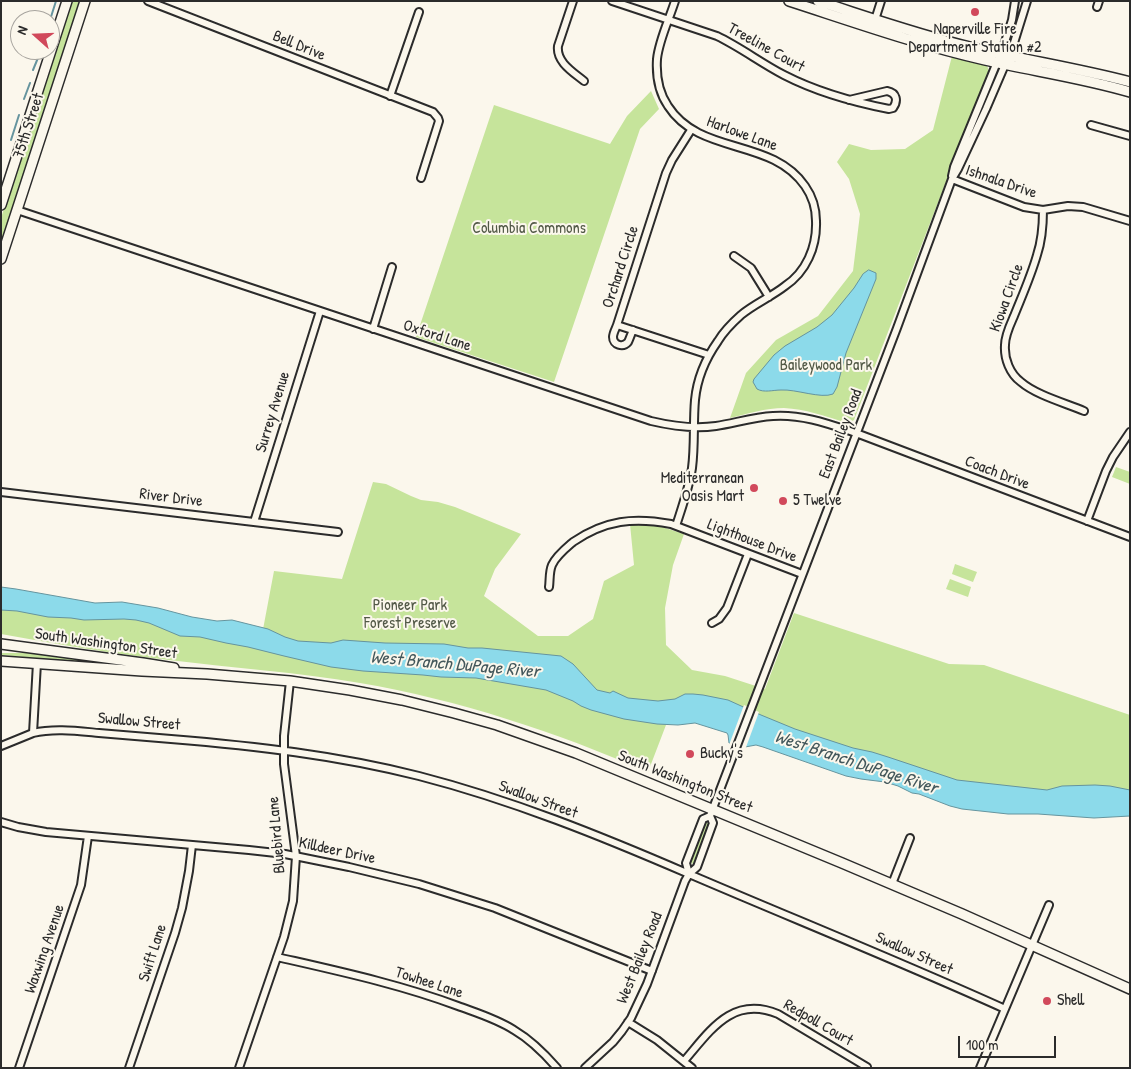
<!DOCTYPE html>
<style>
body{margin:0}
#map{position:relative;width:1131px;height:1069px;overflow:hidden;background:#fbf7ec;font-family:"Patrick Hand",sans-serif}
canvas{display:block}
.frame{position:absolute;inset:0;border:2px solid #2b2b2b;pointer-events:none}
.north{position:absolute;left:10px;top:10px;width:50px;height:50px;box-sizing:border-box;background:#fbf7ec;border:1px solid #a8a59f;border-radius:50%;rotate:290deg;font-size:14px;font-weight:700;line-height:20px;text-align:center;color:#2b2b2b}
.north::after{content:'';display:block;margin:auto;width:18px;height:22px;background:#d1495b;clip-path:polygon(50% 0,100% 100%,50% 72%,0 100%)}
.scale{position:absolute;left:958px;top:1036px;width:98px;height:22px;box-sizing:border-box;border:2px solid #2b2b2b;border-top:0;padding-left:6px;font-size:15px;line-height:18px;white-space:nowrap;color:#2b2b2b;-webkit-text-stroke:4px #fbf7ec;paint-order:stroke}
</style>
<div id="map">
<canvas width="1131" height="1069"></canvas>
<div class="frame"></div>
<div class="north">N</div>
<div class="scale">100 m</div>
</div>
<script>
const ctx = document.querySelector('canvas').getContext('2d');
ctx.lineJoin = 'round';
function paint(path, color) {
  ctx.fillStyle = color;
  ctx.fill(path, 'evenodd');
}
function strokePath(path, color, width, dash) {
  ctx.strokeStyle = color;
  ctx.lineWidth = width;
  ctx.lineCap = dash ? 'butt' : 'round';
  ctx.setLineDash(dash || []);
  ctx.stroke(path);
}
function label(font, color, halo, rows, align = 'center') {
  ctx.font = font + ' "Patrick Hand",sans-serif';
  ctx.lineWidth = 4;
  ctx.setLineDash([]);
  ctx.textBaseline = 'middle';
  ctx.strokeStyle = halo;
  ctx.fillStyle = color;
  for (const [text, x, y, turn = 0] of rows) {
    ctx.save();
    ctx.translate(x, y);
    ctx.rotate((+turn || 0) * Math.PI / 180);
    ctx.textAlign = isNaN(turn) ? turn : align;
    if (halo) ctx.strokeText(text, 0, 0);
    ctx.fillText(text, 0, 0);
    ctx.restore();
  }
}
const green = new Path2D(`
 M71,1H81L1,246V218Z
 M952,56L983,63C988,66 989,68 988,73L854,420L849,423L844,422C825,416 805,409 784,408C766,408 747,414 730,418L746,373L776,340L818,316L853,271L860,214L849,179L837,162L849,144L871,150L905,149L933,130Z
 M651,91L659,109L640,129L554,382L416,337L494,105L610,144L627,116Z
 M1116,467L1130,472V484L1112,477Z
 M373,482L386,484L411,496L421,500L438,502L455,507L521,534L495,569L484,596L538,636H568L593,619L604,581L634,565L630,524L656,525L684,534L673,565L665,608L666,645L692,670L725,676L765,689L794,613L949,664L984,665L1130,715V801H1010L691,707L666,725L648,772C556,732 459,700 360,683C297,672 233,668 169,660C113,654 57,644 1,634V601L123,610L261,640L274,571L342,579Z
 M955,564L977,572L973,582L952,574Z
 M950,579L971,587L968,597L946,589Z
 M1,653H40L116,663V665L1,655Z
 M706,822L709,824L695,862L692,864L690,860L704,823Z`);
const water = new Path2D(`
 M869,270L876,273V279L846,353L837,387L833,394C821,399 796,389 781,390C773,390 764,393 757,389L753,382L754,379L774,355L785,346L817,327L832,315L854,288L863,274Z
 M1,587L16,589L95,603L122,602L158,608L192,617L217,621L232,620L268,629L285,637L298,641L331,643L343,640L385,643L444,644L468,648H482L561,656L573,664L597,690L610,693L613,691L628,698L658,701L675,699L685,694H693L703,695L728,700L761,715L795,729L853,748L872,752L888,757L957,780L1047,790L1062,786L1095,785L1110,786L1130,790V816L1094,818L1038,814H1008L962,809L950,806L919,794L912,793L898,786L885,782L861,779L846,776L763,747L756,745L745,747L729,743L728,735L727,733L695,723L678,725L657,724L624,719L591,710L581,706L573,701L546,690L476,678L441,677L423,675L363,671L331,667L284,656L248,647L226,643L200,637L180,636L149,623L136,620L124,619L84,620L71,618L48,617L17,611L1,610Z`);
const pier = new Path2D(`
 M744,705L759,712L745,750L729,745Z`);
const stream = new Path2D(`
 M50,20L56,1
 M33,70L40,53
 M24,99L30,83
 M11,140L19,115`);
const minor = new Path2D(`
 M148,1L433,112L438,118L439,121L421,178
 M573,1L558,46C556,62 573,72 584,81
 M612,1L717,36C740,47 761,63 784,75C817,92 853,102 889,109L893,108C898,101 897,93 887,91L849,100
 M675,1C669,20 659,40 657,59C656,75 659,93 668,106C700,156 771,137 805,186C812,196 816,209 816,221C817,247 806,272 785,286C771,297 754,304 741,315C732,323 724,331 718,341C706,358 697,379 695,400C693,423 695,445 692,468C689,488 682,507 676,526
 M1097,7L1099,1
 M874,23L881,1
 M390,96L419,12
 M1091,125L1130,136
 M691,130L672,160L666,173L617,325L709,355
 M952,176L954,167L1004,45L1012,20L1015,1
 M952,179L1024,207L1043,210L1068,206L1083,207L1130,221
 M17,210L651,421C672,426 694,429 716,426C735,423 754,417 773,416C802,414 829,424 856,433L1130,537
 M1043,210C1043,225 1042,240 1037,255C1031,276 1022,296 1014,316C1010,325 1005,335 1005,345C1004,359 1010,374 1021,382C1036,395 1065,403 1084,411
 M734,256L751,268L769,297
 M617,325C616,328 613,333 613,337C613,345 623,348 628,342C630,338 631,334 633,330
 M373,329L392,267
 M1,492L338,532
 M1087,521L1106,471L1113,457L1130,432
 M254,522L320,311
 M549,587C550,580 549,572 552,565C556,556 566,548 573,542C605,520 634,517 671,524L802,574
 M712,623L719,619L727,608L748,554
 M33,733C54,728 77,731 99,733C123,735 147,737 171,739C255,746 336,755 419,776C512,800 601,836 689,874C794,919 901,962 1005,1009
 M1,746L33,733L37,663
 M1,822L18,827L46,832L249,850L285,854L349,867L419,884L495,908L652,971
 M689,874L686,863L703,819L710,816
 M892,884L910,838
 M277,957C338,971 399,984 458,1006C477,1013 497,1019 514,1030C531,1040 544,1053 557,1068
 M628,1022L657,1040L692,1068
 M684,1061C710,1031 732,995 778,1014L867,1067
 M19,1068L81,885L88,836
 M129,1068L175,933L182,908L189,871L192,845
 M239,1068L284,937L293,901L296,856L284,764V736L290,681
 M585,1068L613,1042L622,1031L631,1018L647,984L685,881L689,874L697,867L713,823L710,816L897,328L952,179L958,169L986,109L1013,46L1027,1
 M980,1068L1049,905`);
const secondary = new Path2D(`
 M789,1C854,22 919,45 985,60C1033,71 1083,78 1130,92
 M818,1C868,17 919,35 970,47C1023,60 1077,68 1130,82
 M1,205L67,1
 M1,259L85,1
 M1,644L143,663L174,668
 M1,661L142,671L207,674L290,681L350,690L402,700L454,713L497,725L576,753L842,863L962,914L1130,989`);
const markers = [
 [975,12,5,"#d1495b"],
 [754,488,5,"#d1495b"],
 [783,501,5,"#d1495b"],
 [690,754,5,"#d1495b"],
 [1047,1001,5,"#d1495b"]
];
const poiNames = [
 ["Naperville Fire",975,30,"center"],
 ["Department Station #2",975,48,"center"],
 ["Mediterranean",744,479,"right"],
 ["Oasis Mart",744,497,"right"],
 ["5 Twelve",793,501],
 ["Bucky's",700,754],
 ["Shell",1057,1001]
];
const streetNames = [
 ["Bell Drive",299,46,22],
 ["Treeline Court",766,48,29],
 ["75th Street",29,126,-72],
 ["Harlowe Lane",742,134,20],
 ["Ishnala Drive",1001,182,19],
 ["Orchard Circle",621,267,-72],
 ["Kiowa Circle",1007,298,-70],
 ["Oxford Lane",437,336,18],
 ["Surrey Avenue",273,412,-73],
 ["East Bailey Road",841,434,-69],
 ["Coach Drive",997,473,21],
 ["River Drive",171,498,7],
 ["Lighthouse Drive",752,541,21],
 ["South Washington Street",106,644,8],
 ["Swallow Street",139,722,5],
 ["South Washington Street",685,782,22],
 ["Swallow Street",538,800,20],
 ["Bluebird Lane",277,835,-95],
 ["Killdeer Drive",337,851,12],
 ["Waxwing Avenue",45,949,-71],
 ["Swift Lane",153,953,-72],
 ["Swallow Street",914,954,24],
 ["West Bailey Road",640,958,-68],
 ["Towhee Lane",429,983,18],
 ["Redpoll Court",818,1023,30]
];
const parkNames = [
 ["Columbia Commons",529,229],
 ["Baileywood Park",826,366],
 ["Pioneer Park",410,606],
 ["Forest Preserve",410,624]
];
const waterNames = [
 ["West Branch DuPage River",455,665,5],
 ["West Branch DuPage River",856,763,18]
];
paint(green, '#c6e49b');
paint(water, '#8cdaea');
strokePath(water, '#65949e', 1);
paint(pier, '#fbf7ec');
strokePath(stream, '#65949e', 2);
strokePath(minor, '#2b2b2b', 10);
strokePath(secondary, '#2b2b2b', 12);
strokePath(minor, '#fbf7ec', 6);
strokePath(secondary, '#fbf7ec', 9);
for (const [x, y, r, color] of markers) {
  const dot = new Path2D();
  dot.arc(x, y, r, 0, 2 * Math.PI);
  ctx.fillStyle = color;
  ctx.fill(dot);
  strokePath(dot, '#fbf7ec', 2);
}
label('16px', '#2b2b2b', '#fbf7ec', poiNames, 'left');
label('16px', '#2b2b2b', '#fbf7ec', streetNames);
label('16px', '#525947', '#fbf7ec', parkNames);
label('italic 18px', '#43575b', '#fbf7ec', waterNames);
</script>
